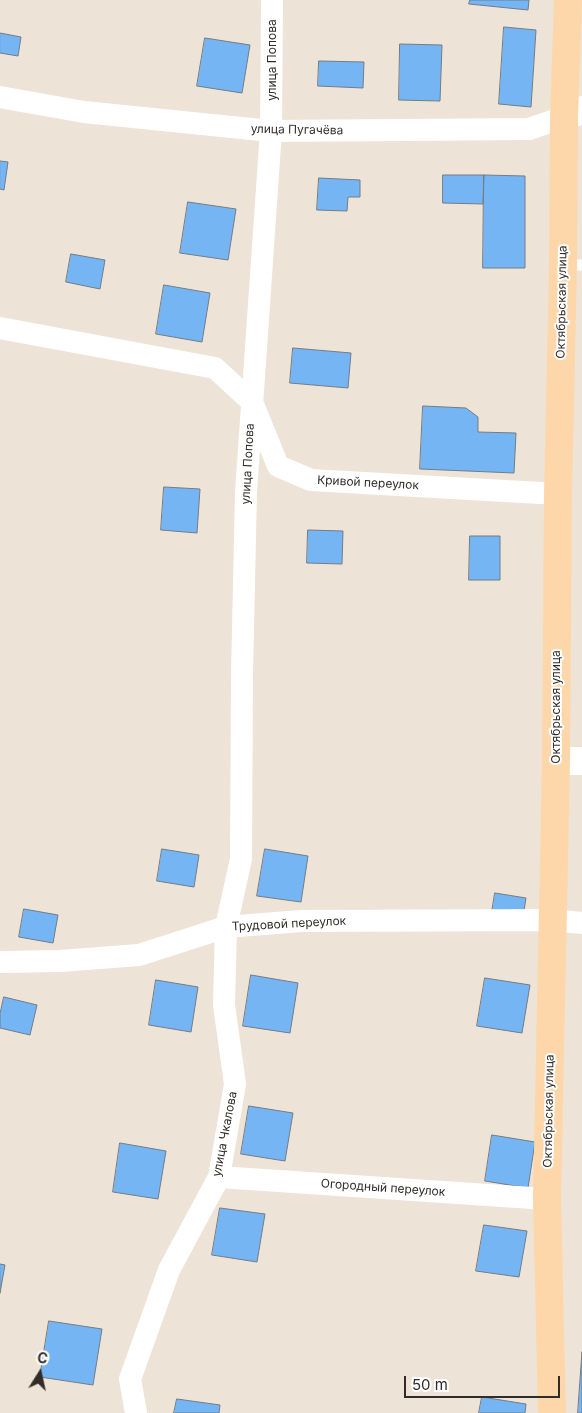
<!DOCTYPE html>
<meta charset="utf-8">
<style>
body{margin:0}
#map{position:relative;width:582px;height:1413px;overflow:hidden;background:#eee3d7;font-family:Inter,sans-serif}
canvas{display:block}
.north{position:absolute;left:15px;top:1348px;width:50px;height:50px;-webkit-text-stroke:4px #fff;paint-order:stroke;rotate:10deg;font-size:14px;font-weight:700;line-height:20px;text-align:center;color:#302c28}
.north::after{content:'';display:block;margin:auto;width:18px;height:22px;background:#302c28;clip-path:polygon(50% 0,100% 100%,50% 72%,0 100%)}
.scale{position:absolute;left:404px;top:1376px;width:156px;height:22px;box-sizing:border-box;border:2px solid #302c28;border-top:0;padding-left:6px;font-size:15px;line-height:18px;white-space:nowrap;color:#302c28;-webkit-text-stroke:4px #fff;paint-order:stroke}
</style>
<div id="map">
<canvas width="582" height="1413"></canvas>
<div class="north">С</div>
<div class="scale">50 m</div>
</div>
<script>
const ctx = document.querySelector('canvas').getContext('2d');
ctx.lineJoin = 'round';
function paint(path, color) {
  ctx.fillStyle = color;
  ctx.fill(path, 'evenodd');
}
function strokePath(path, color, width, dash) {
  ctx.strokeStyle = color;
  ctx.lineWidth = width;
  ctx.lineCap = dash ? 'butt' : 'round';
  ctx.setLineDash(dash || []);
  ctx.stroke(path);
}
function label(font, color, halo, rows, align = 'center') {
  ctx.font = font + ' Inter,sans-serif';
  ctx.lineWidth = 4;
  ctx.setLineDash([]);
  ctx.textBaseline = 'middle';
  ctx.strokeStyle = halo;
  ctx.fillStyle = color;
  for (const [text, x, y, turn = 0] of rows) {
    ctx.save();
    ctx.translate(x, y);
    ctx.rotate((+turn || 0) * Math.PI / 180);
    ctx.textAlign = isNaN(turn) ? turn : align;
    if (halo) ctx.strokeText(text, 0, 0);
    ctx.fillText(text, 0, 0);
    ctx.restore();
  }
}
const building = new Path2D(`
 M470,0H529L528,10L469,4Z
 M504,27L536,30L531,107L499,104Z
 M0,33L21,37L18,56L0,53Z
 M205,38L250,45L242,93L197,86Z
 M400,44L442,45L440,101L399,100Z
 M319,61L364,62L363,88L318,86Z
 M0,161L8,162L4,190L0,189Z
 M443,175H484L483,204L443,203Z
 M484,175L525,176V268H483Z
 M319,178L360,180V197H348L347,211L317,210Z
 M188,202L236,209L228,260L180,253Z
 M71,254L105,260L100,289L66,282Z
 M164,285L210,293L202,342L156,334Z
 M293,348L351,353L348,388L290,383Z
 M423,406L466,408L478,417V432L516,433L514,473L420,469Z
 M164,487L200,489L197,533L161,530Z
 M308,530L343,531L342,564L307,563Z
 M470,536H500V580H469Z
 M162,849L199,855L194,887L157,881Z
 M265,849L308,856L301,902L257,896Z
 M495,893L526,898L523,917L492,912Z
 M24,909L58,915L53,943L19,937Z
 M251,975L298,983L290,1033L243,1026Z
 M485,978L530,985L522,1033L477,1026Z
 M156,980L198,987L191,1032L149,1025Z
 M4,997L37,1005L30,1035L0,1028V1014Z
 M249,1106L293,1113L285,1161L241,1154Z
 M492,1135L535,1142L528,1188L485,1181Z
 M120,1143L166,1151L158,1199L113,1192Z
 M220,1208L265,1214L257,1262L212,1255Z
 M484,1225L527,1231L519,1277L476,1271Z
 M0,1264L5,1265L0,1293Z
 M49,1321L102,1329L93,1385L40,1377Z
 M582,1352V1413H578Z
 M482,1397L526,1404L525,1413H479Z
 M177,1399L220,1405L219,1413H174Z`);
const lane = new Path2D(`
 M563,265H582`);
const street = new Path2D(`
 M0,97L84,112L271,131L529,129L564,117
 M0,328L215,368L252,402L278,466L311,480L558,494
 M0,962L60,961L139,955L226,927L301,921L552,920L582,923
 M219,1177L547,1199
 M136,1413L130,1379L169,1270L219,1177L235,1084L224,1005L226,927L241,859L242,674L246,492L271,131L272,0`);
const secondary = new Path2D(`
 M564,117L582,110
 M556,761H582`);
const primary = new Path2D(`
 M552,1413L547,1199L556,761L558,494L563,265L564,117L568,0`);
const streetNames = [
 ["улица Попова",272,60,-90],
 ["улица Пугачёва",297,130,1],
 ["Октябрьская улица",562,302,-89],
 ["улица Попова",248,464,-87],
 ["Кривой переулок",368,483,3],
 ["Октябрьская улица",556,707,-90],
 ["Трудовой переулок",289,924,-3],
 ["Октябрьская улица",549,1111,-89],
 ["улица Чкалова",225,1134,-79],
 ["Огородный переулок",383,1188,4]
];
paint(building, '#76b5f4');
strokePath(building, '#727c86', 1);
strokePath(lane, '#fff', 11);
strokePath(street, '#fff', 22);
strokePath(secondary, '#fff', 28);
strokePath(primary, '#fdd7a9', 28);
label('12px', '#302c28', '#fff', streetNames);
</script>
